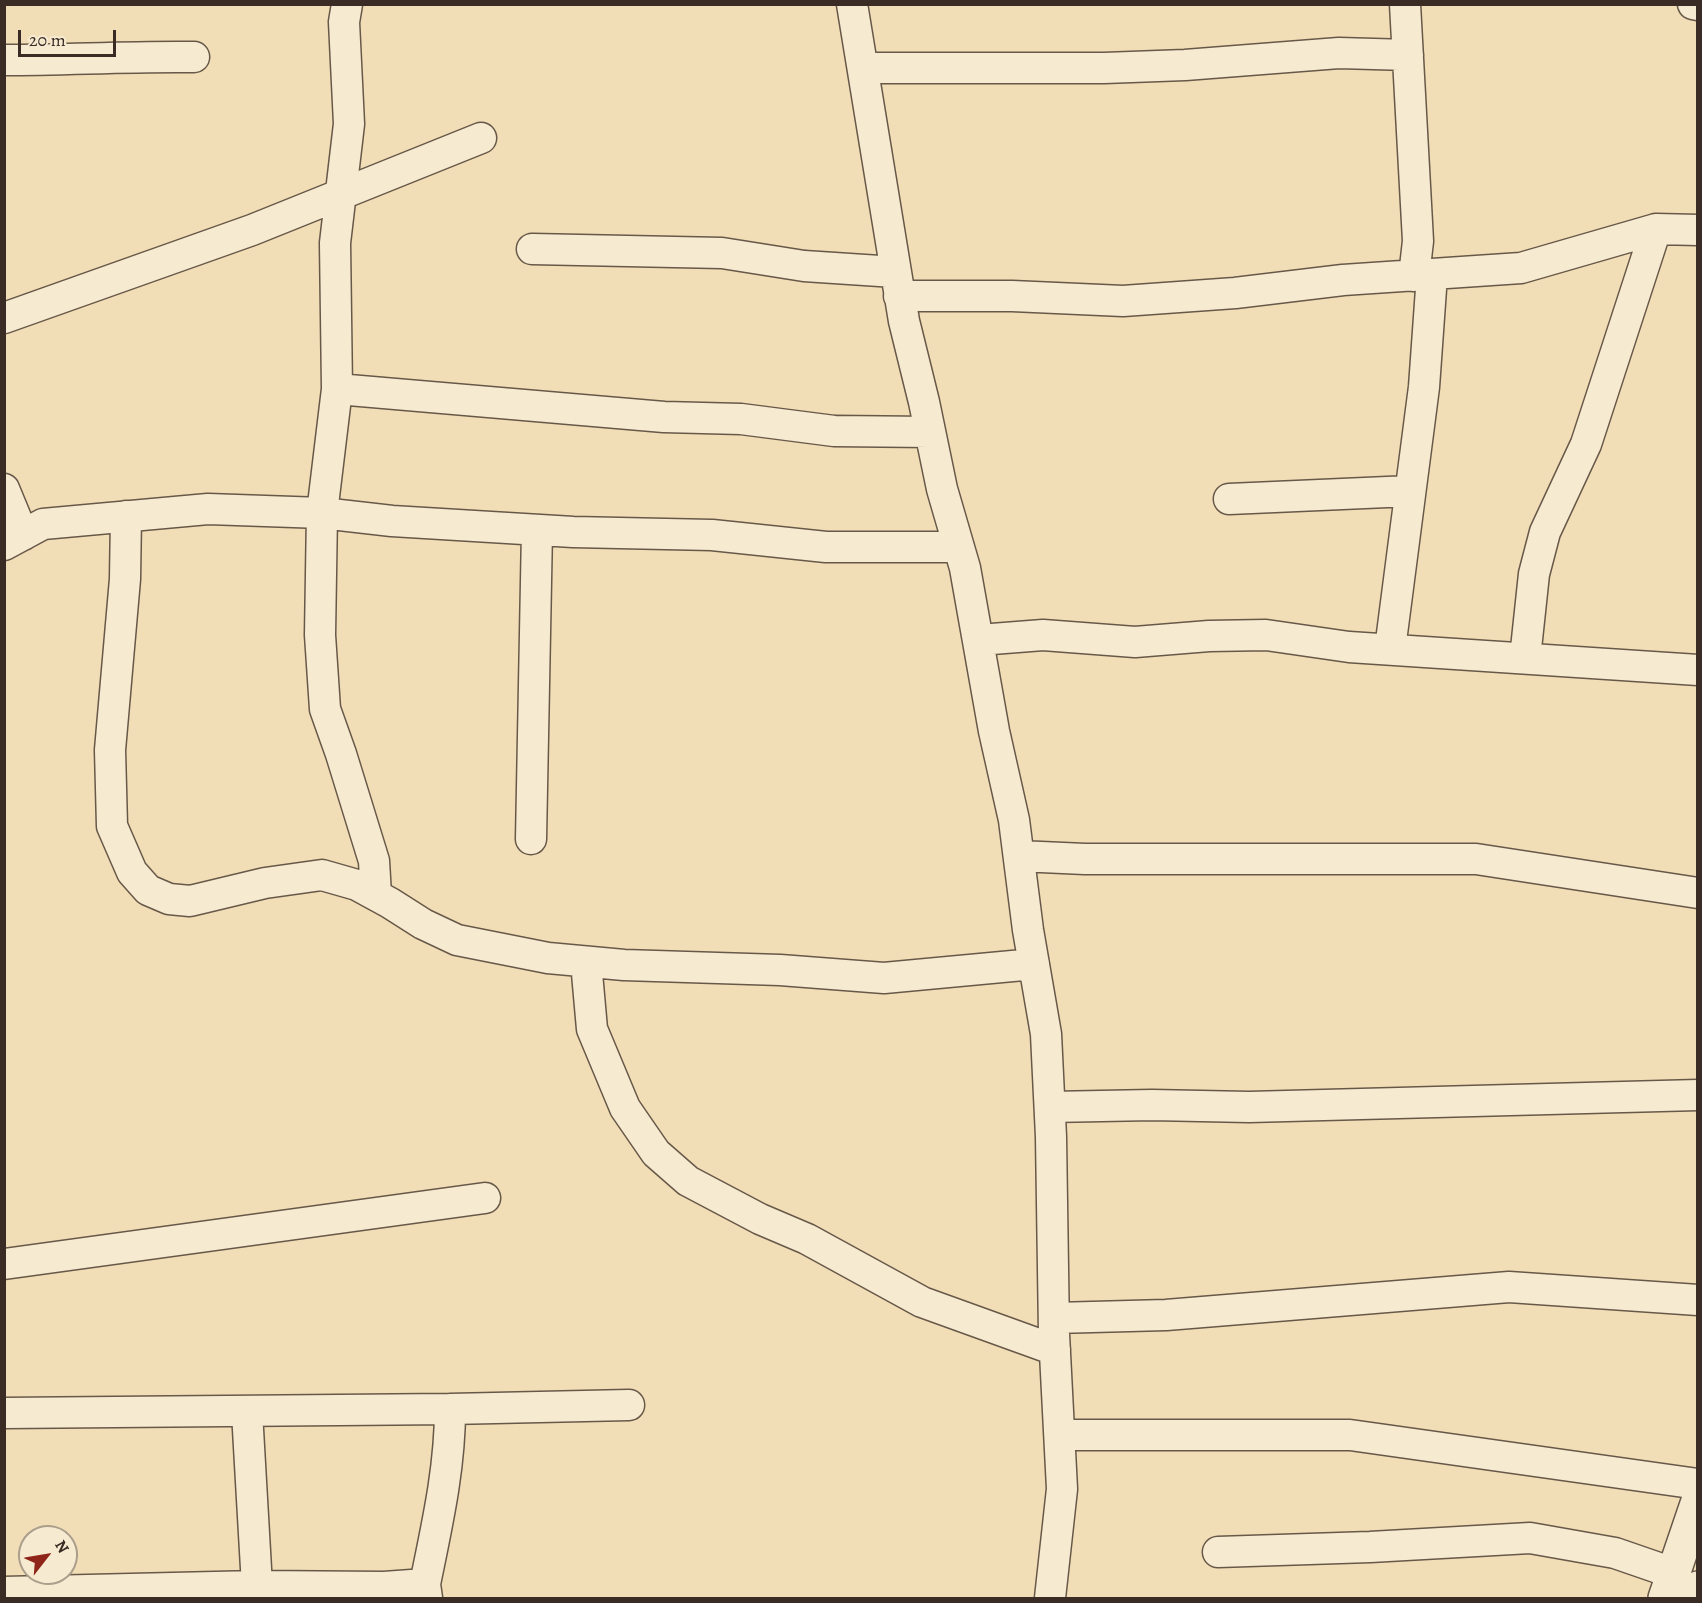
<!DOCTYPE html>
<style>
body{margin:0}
#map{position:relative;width:1702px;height:1603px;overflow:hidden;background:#f1deb6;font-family:Alegreya,serif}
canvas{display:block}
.frame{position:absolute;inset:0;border:6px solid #3b2b25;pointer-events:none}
.north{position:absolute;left:18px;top:1525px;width:60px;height:60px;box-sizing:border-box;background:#f6ead0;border:2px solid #ab9e8c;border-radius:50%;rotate:59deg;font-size:16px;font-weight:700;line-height:24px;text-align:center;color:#3b2b25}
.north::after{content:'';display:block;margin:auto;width:21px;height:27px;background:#8f2418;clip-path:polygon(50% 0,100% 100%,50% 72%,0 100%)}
.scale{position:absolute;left:18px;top:30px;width:98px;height:27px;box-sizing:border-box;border:3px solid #3b2b25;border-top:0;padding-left:8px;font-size:18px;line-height:21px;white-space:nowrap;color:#3b2b25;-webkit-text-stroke:4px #f6ead0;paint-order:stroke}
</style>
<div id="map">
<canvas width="1702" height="1603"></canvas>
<div class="frame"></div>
<div class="north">N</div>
<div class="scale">20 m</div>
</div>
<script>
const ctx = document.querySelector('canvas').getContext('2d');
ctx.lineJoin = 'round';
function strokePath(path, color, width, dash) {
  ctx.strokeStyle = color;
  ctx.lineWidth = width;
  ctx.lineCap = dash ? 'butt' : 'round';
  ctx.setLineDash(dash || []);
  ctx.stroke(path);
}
const minor = new Path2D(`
 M347,4L344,22L349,124L335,243L337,389L322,513L320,635L325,709L341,754L374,861L376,895
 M852,4L904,321L924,402L942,489L965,568L994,731L1014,820L1028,930L1046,1034L1051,1137L1054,1334L1062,1489L1050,1598
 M1405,4L1418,241L1414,276
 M1693,4L1698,5
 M4,60C68,60 130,56 194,57
 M863,68H1104L1185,65L1339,53L1408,55
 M532,249L722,253L804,266L895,272
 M899,296H1012L1123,301L1235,293L1343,280L1521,268L1656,229L1698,230
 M4,318L252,230L481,138
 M337,389L664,417L741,419L834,431L930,432
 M4,489L23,535
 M1229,499L1410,491
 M126,516L125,579L110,750L112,826L132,872L148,890L169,899L190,901L265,883L322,875L357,885L390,903L423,924L457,940L548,958L624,965L780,970L884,978L1034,964
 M4,545L43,524L208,509L322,513L392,521L573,532L712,535L826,547H959
 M979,640L1043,635L1135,642L1209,636L1266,635L1349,647L1698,670
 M1390,649L1424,387L1432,275
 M1525,658L1534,574L1545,532L1586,444L1656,229
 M531,839L537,530
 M1019,856L1085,859H1476L1698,893
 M586,962L592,1029L625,1108L656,1153L688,1181L760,1219L807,1239L922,1302L1055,1350
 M1050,1107L1152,1105L1249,1107L1698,1095
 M4,1264L485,1198
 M1055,1318L1166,1315L1509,1287L1698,1300
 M450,1409L629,1405
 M247,1412L257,1586
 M4,1413L450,1409C450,1469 437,1525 425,1584
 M1060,1435H1350L1698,1484
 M1218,1552L1370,1547L1530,1538L1615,1553L1673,1573
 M4,1592L257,1586L384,1587L425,1584L427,1598`);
const tertiary = new Path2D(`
 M1665,1598L1698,1501
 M1694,1598L1698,1588`);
strokePath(minor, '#685849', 33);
strokePath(tertiary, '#685849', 36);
strokePath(minor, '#f6ead0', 30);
strokePath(tertiary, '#f6ead0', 33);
</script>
